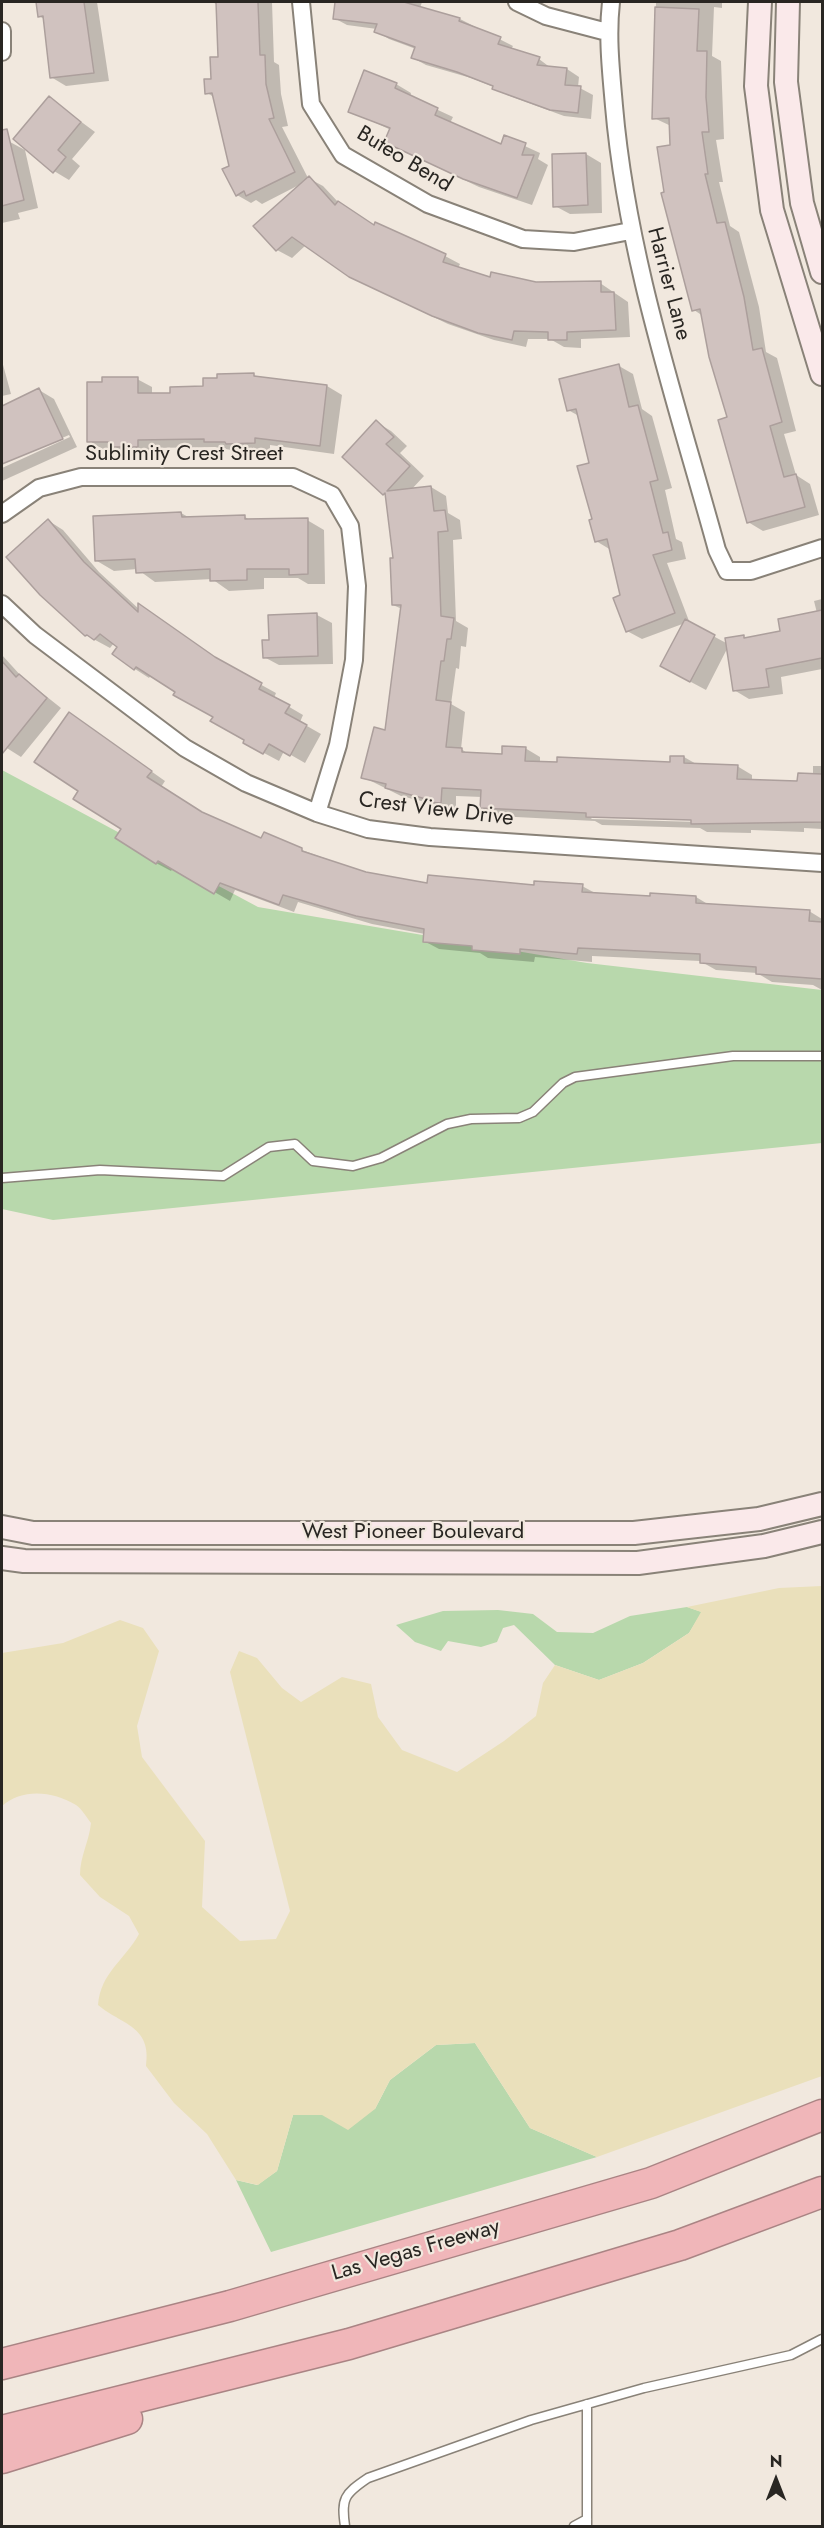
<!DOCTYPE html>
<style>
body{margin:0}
#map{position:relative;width:824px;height:2528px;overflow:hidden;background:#f1e8de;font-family:Jost,sans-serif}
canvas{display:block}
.frame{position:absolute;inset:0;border:3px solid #292622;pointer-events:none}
.north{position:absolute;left:746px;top:2450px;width:60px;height:60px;-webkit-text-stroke:4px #f1e8de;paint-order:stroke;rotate:0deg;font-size:16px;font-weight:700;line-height:24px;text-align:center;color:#292622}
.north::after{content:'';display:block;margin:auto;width:21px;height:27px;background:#292622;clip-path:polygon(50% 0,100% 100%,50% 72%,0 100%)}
</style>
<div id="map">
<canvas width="824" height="2528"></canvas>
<div class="frame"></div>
<div class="north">N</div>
</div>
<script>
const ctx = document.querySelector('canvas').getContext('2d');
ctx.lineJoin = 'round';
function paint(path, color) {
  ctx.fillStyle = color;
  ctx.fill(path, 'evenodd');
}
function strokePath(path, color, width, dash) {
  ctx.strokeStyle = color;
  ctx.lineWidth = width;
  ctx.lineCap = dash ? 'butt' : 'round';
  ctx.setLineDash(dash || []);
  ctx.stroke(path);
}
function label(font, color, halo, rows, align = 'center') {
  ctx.font = font + ' Jost,sans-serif';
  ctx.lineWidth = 4.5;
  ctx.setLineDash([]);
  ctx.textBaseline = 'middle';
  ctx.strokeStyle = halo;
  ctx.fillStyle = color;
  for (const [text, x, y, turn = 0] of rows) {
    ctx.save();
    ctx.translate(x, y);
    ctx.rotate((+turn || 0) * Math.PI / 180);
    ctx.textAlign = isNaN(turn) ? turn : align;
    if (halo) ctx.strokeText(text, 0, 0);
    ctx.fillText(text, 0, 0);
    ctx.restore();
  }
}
const green = new Path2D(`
 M2,770L258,907L587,963L822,990V1143L53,1220L2,1209Z
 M687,1607L702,1612L689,1633L643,1663L599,1680L555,1665L514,1625L503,1628L497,1642L481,1647L448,1641L441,1651L415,1642L396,1625L443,1611L498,1610L533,1614L557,1632L593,1633L630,1616Z
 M475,2043L530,2128L597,2157L271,2252L236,2180L257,2185L277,2171L293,2115H321L375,2109L390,2080L436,2045Z`);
const sand = new Path2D(`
 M822,1586V2076L597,2157L530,2128L475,2043L436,2045L390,2080L375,2109L348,2130L322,2115H293L277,2171L258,2185L236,2180L207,2134L174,2103L146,2066C152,2026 122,2025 98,2005C101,1972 124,1961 139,1934L129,1916L100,1897L80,1875C80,1856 89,1842 91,1823C87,1818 82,1809 76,1805C53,1791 22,1788 2,1806V1653L63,1643L120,1620L143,1628L159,1651L137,1726L142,1757L205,1841L202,1907L240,1941L276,1939L290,1911L230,1672L239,1651L257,1658L282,1688L301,1702L342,1677L371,1684L378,1717L402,1750L457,1772L504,1741L536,1716L543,1683L555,1665L599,1680L643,1663L689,1633L701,1612L687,1607L779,1588Z`);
const shadow = new Path2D(`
 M36,2H97L109,81L66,86L51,77L44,19L39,16Z
 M213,2H272L274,62L279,65L281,94L288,126L282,127L308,178L323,186L339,203L375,226L445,256L460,264L458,268L492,279L536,283H600L628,302L630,337L581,339V348L564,347L550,339H528L526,347L494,340L448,324L365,284L306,245L292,258L277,250L299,185L262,204L256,200L251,203L237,195L214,97L207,93L219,58L217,5Z
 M336,2H422L420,8L460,19L513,46L511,49L539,59L551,68L567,69L579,77L578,87L593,95L591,119L564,116L507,95L494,87L471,78L426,65L413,58L416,49L389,39L376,31L377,29L347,25L334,18Z
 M656,2H722V8L714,7L712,56L721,61L724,139L716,140L723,182H719L730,226L739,232L759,307L766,352L777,358L796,431L784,434L796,475L810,484L819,515L763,531L748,522L729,418L703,316L694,310L665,194L672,146L671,126L654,118Z
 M396,84L411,93L410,97L453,117L450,123L502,146L505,137L540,153L538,159L548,165L532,205L479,187L401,150L386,142L391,130L350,111Z
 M49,98L95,132L72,159L80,166L69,180L54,171Z
 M10,142L25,150L38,208L18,213L20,219L2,223V143Z
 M586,154L601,163L602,213L570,214L555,206Z
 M2,361L11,394L2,396Z
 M619,366L633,374L642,409L652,416L672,488L665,490L676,539L682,542L686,559L667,563L689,621L687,622L728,644L744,637L747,639L782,632L817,613L814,601L822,599V669L781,677L783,694L749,699L734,690L728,647L706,690L676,674L685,623L642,639L627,631L611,550L596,541L591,464L579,416L568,410Z
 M253,374L259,378L327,386L342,395L334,454L270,445V451L242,452L215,447L152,448V454H125L117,450L103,449L88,441L137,379L152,387V394H172Z
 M39,390L54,399L77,447L2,481V468L70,437L69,435L2,464V407Z
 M376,422L391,431L407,446L400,453L424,476L411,490L431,487L446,496L448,513L460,520L462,539L453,540L456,621L468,628L466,647L461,646L459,669L456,668L451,704L465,712L461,749L469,754L503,756L525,748L540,757V763H671V757H684L698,765L737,766L752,775V781L799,783L813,775V766H822V829L804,828V832L751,830V833L707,832L700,828L602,825L595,821L496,816L482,808V797L456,796V811L442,810L433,804L401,796L363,777L387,732L402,609L393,605L394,559L387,496L384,494ZM589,816L699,819V822L592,819Z
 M181,513L190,518L245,517L251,521L307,520L324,530L325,584H308L298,578H264V589L229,591L212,579L155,582L137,569L114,571L97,561Z
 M49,521L63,530L99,572L140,610L153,614L227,666L276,693L274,698L303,715L300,722L321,734L305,763L284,751L279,761L264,753L212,721L215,716L151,675L149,678L135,669L114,643L110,648L86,635Z
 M317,615L332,623L333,664L279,665L264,657L271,642Z
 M2,655L22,677L61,708L21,757L2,745Z
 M70,714L165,781L161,787L206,815L262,840L302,850L366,873L428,884L582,886L597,894L651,898L696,897L711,906L809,911L822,919V990L813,985L772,982L757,973L716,970L700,961L592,956V962L535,957L534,962L488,958L480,953L439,949L424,941L425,934L372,924L298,902L294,912L235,890L230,901L173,868L171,871L156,863L81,791Z`);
const building = new Path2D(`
 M36,2H84L94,73L50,78L43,16L38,17Z
 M216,2H258L260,55H265L266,84L274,118L269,119L295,172L246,196L244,191L236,196L222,169L229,166L212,93L205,94L204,79H211L210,57H218Z
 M335,2H404L460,18L459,21L501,37L498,44L540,57L537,65L567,68L565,85L581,86L578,113L550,110L492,89L493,86L457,72L411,58L415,47L374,32L377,24L333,19Z
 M655,7L699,9L697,51H707L706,97L709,132H702L708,174H705L717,223L725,222L744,297L753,350L762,348L782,422L770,426L784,477L796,474L805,507L747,523L718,420L727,417L709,357L700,309L692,311L661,193L664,192L657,147L670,145L669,118L652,119Z
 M364,70L397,83L395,88L438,108L435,115L501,144L504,135L526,143L522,155H534L517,198L463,179L384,142L390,128L348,112Z
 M49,96L81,122L58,150L66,157L53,173L13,139Z
 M7,129L24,200L2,206V130Z
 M586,153L588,205L553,207L552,154Z
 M309,176L335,205L338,201L374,225L375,222L446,254L443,262L490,277L491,272L536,282L601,281V292H614L616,330L567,332V340H548V332L514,331L512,340L478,333L432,316L349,277L292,237L276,251L253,226Z
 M619,364L629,407L638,405L658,480L650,482L663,533L668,532L672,550L653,555L675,613L626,632L613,598L620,595L607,539L595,542L589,520L592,519L577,466L589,463L576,409L567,411L559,379Z
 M254,373V376L327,385L320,446L255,438V443L226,444L225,442H204V439L138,440V447H109V442H87V382H102V377H138V393H170V387L203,386V378H217V374Z
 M39,388L63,439L2,464V406Z
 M376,420L394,437L386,444L410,466L387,491L431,486L434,511L445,510L448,531L438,532L441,616L454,618L451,639H447L444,661H441L436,700L451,702L446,747L462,748V752L502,754V746L526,747L525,761L557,762V757L670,762V756H684V763L738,765L737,779L797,781L798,773L822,774V822L691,824V820L586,817V813L480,808L481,790L442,788L441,803L426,802V799L385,788L386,784L361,778L374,727L385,730L401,605H392L390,558H393L385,493L383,495L342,457Z
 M181,512L182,517L245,515V519L308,518V574L289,575V569H247V580L210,581V569L136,573L135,559L95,561L93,516Z
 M48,519L84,562L138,612V603L215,657L262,683L259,689L290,705L285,713L307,725L290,756L269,744L263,754L243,743L244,740L210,721L213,717L173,695L175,692L136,667L134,670L112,654L117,647L100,634L94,640L87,635L85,636L40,595L6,557Z
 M822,610V658L766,669L769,687L733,691L725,638L744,635V638L780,631L778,619Z
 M317,613L318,656L263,658L262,640H269L268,615Z
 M685,619L715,635L690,682L660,666Z
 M2,661L16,677L19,674L47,698L2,754Z
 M69,712L152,771L147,777L202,812L261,838L264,832L302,848V851L366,872L427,883L428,875L534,885V881L583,884L582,892L650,896V893L696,896V903L810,910L809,921L822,922V979L756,974V967L700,963V954L578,948L577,954L520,949V954L472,950V946L423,942L424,929L356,916L283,895L279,905L220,883L214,894L158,861L156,864L115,838L121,829L73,799L78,791L34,762Z`);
const lane = new Path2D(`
 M2,1178L100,1170L223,1176L269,1147L295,1144L313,1161L353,1166L381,1158L447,1124L471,1119L519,1118L533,1112L563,1083L575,1077L733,1056H822
 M345,2526C341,2499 344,2494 368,2478L531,2420L644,2388L791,2355L822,2339
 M574,2526L587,2519
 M587,2526V2404`);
const street = new Path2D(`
 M301,2L311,104L343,155L428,204L523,239L574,242L630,231
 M517,2L546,16L607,32
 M611,2C607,37 611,71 614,106C627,258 677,404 717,550L727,571H751L822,548
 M2,31V52
 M2,514L39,488L81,477H293L332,495L350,526L357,586L354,660L338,745L317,813
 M2,604L35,635L185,748L246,783L317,813L368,829L430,837L822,863`);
const secondary = new Path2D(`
 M760,2L756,86L772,210L822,374
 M788,2L786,82L802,203L822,272
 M2,1527L33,1533H634L759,1519L822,1504
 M2,1558L24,1561L638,1563L764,1546L822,1532`);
const highway = new Path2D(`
 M2,2364L230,2306L651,2183L822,2115
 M2,2431L349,2344L680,2245L822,2192
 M2,2458L127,2419`);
const streetNames = [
 ["Buteo Bend",404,160,31],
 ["Harrier Lane",668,284,75],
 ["Sublimity Crest Street",184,455],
 ["Crest View Drive",436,810,7],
 ["West Pioneer Boulevard",413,1533],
 ["Las Vegas Freeway",416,2251,-16]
];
paint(green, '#b8d8ac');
paint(sand, '#eae0bb');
paint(shadow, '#0003');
paint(building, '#d0c2bf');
strokePath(building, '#ac9f9c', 1.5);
strokePath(lane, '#898278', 11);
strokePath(street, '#898278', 20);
strokePath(secondary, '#898278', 26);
strokePath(highway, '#aa8484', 33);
strokePath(lane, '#fff', 8);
strokePath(street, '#fff', 16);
strokePath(secondary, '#fae9ea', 22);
strokePath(highway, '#f0b6b9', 30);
label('22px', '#292622', '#f1e8de', streetNames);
</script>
